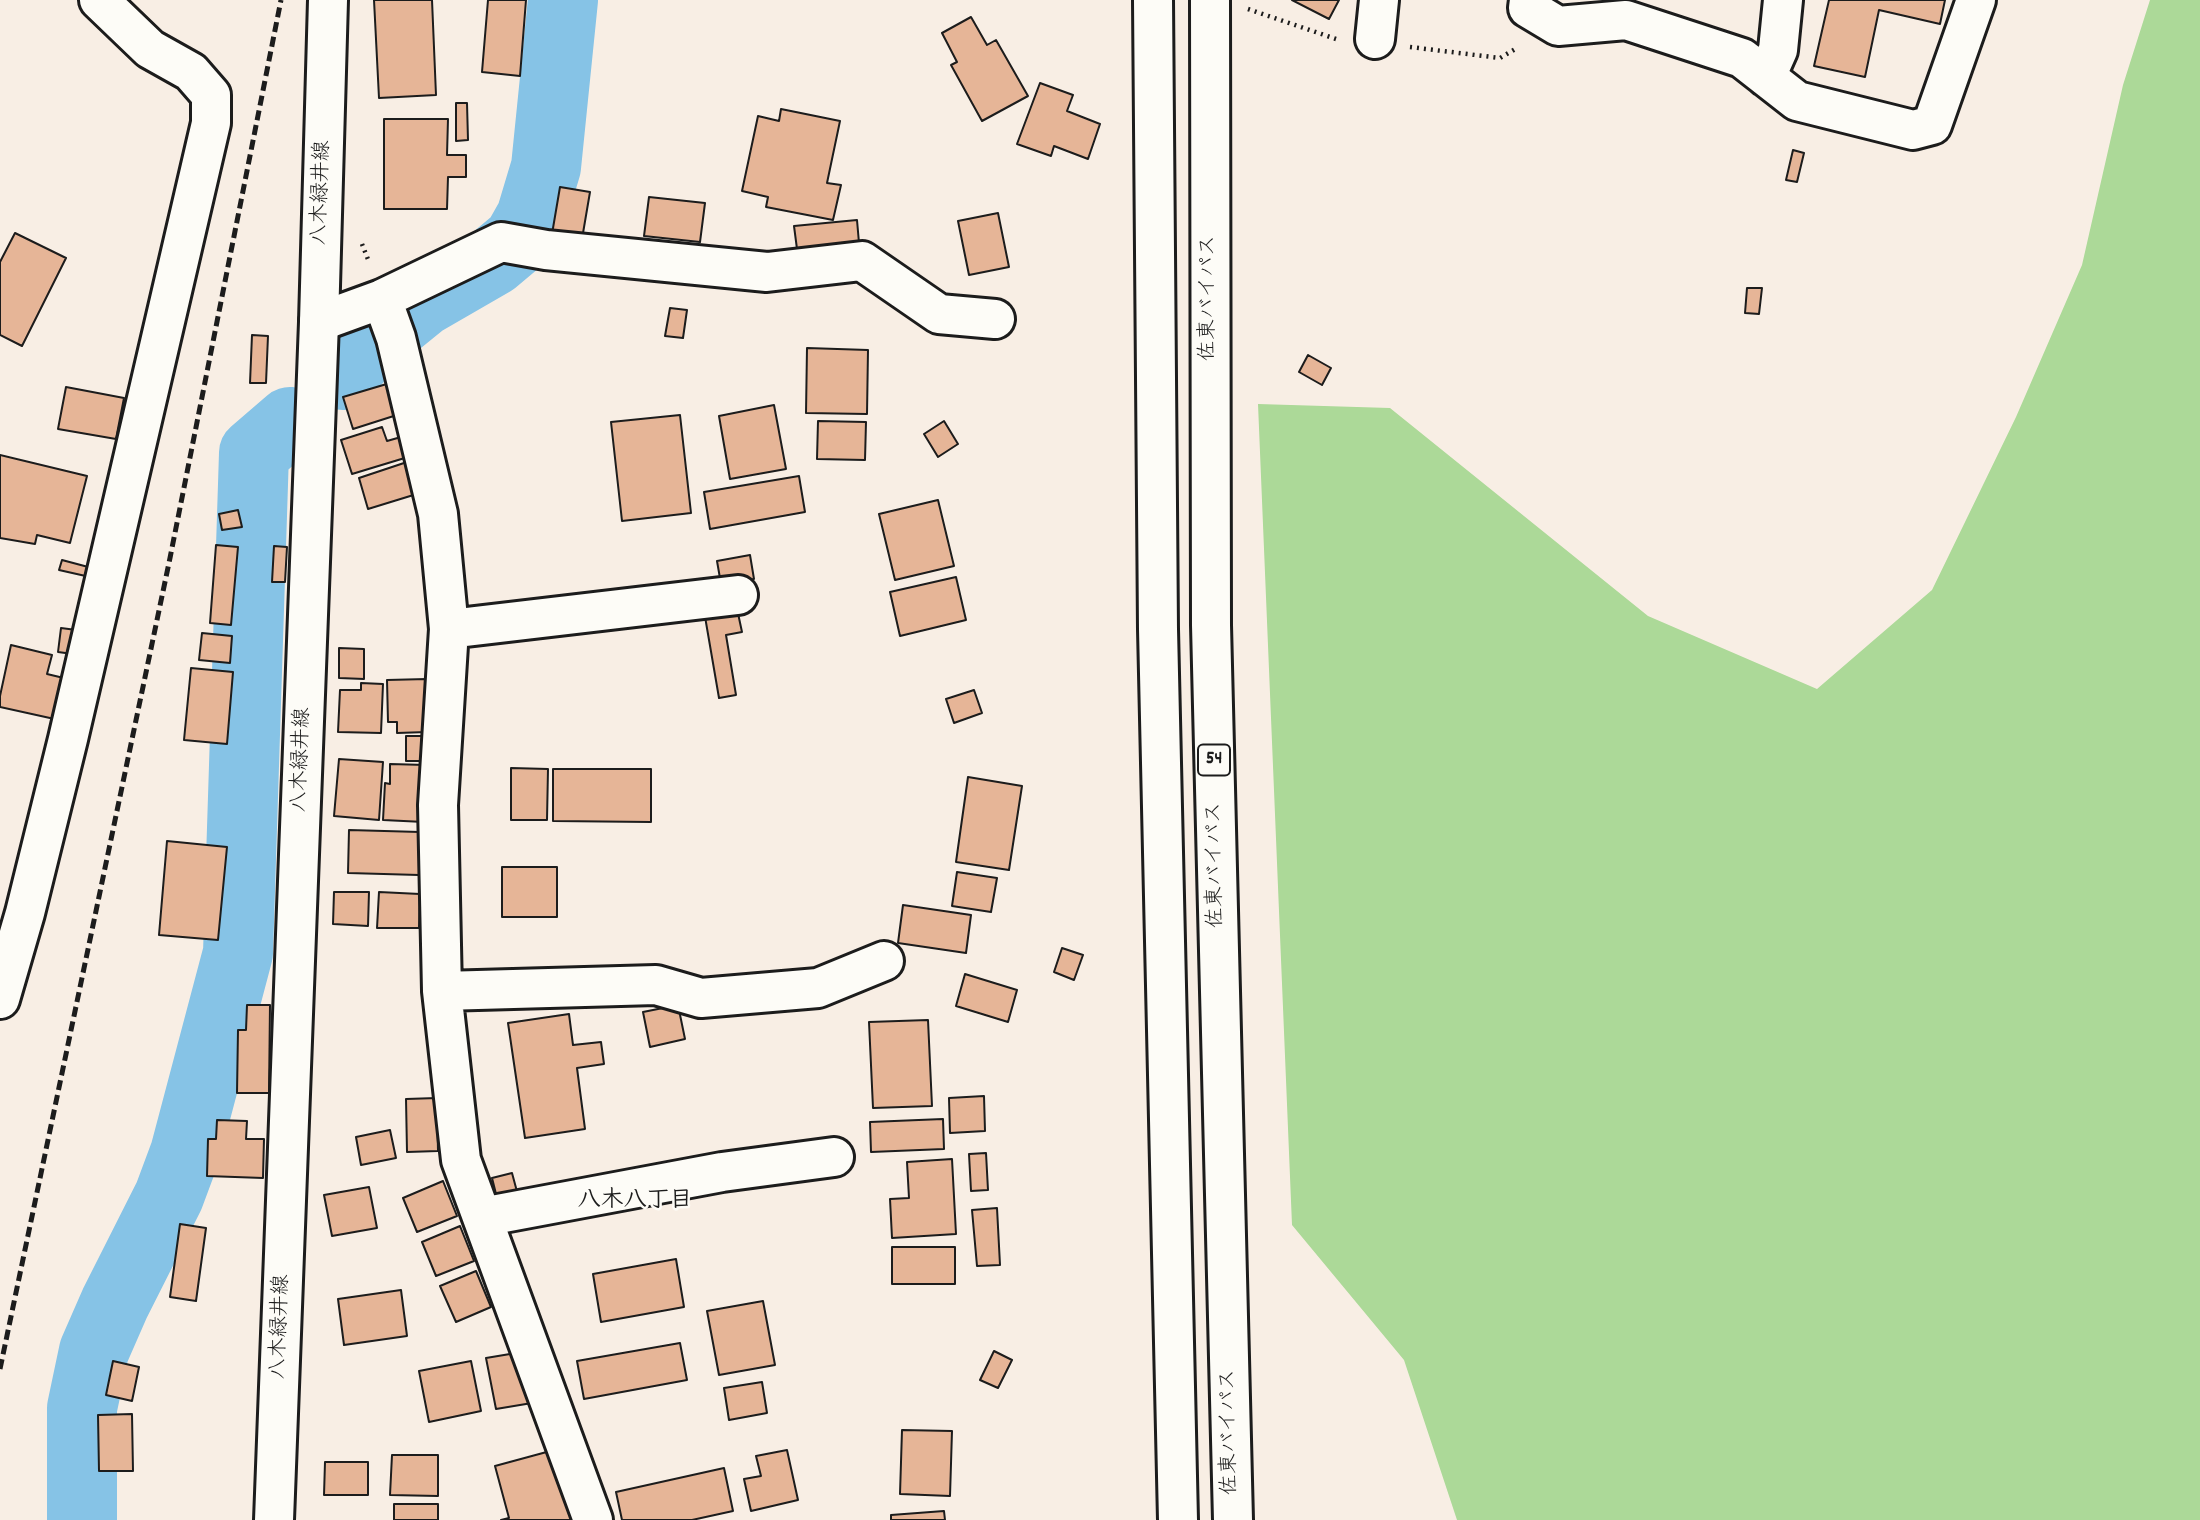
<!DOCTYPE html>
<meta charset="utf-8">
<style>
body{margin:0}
canvas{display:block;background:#f8eee4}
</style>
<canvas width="2200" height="1520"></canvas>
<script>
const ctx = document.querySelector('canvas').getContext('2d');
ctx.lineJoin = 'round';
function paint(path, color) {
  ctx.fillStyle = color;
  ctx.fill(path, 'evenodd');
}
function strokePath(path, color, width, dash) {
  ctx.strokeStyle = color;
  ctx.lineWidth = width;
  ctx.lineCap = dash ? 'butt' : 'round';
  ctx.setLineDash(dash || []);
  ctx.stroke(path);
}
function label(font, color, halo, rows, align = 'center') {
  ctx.font = font + ' Dekko,"Klee One",sans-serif';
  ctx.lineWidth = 5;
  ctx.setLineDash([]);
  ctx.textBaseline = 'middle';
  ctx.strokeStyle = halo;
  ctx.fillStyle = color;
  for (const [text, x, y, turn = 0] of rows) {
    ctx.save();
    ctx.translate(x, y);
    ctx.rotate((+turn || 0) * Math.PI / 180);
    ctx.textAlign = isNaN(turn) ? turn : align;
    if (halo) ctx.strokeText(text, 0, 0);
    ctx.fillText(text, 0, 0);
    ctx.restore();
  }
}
const green = new Path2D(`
 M2150,0H2200V1520H1457L1404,1360L1292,1225L1258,404L1390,408L1648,616L1817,689L1932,590L2016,417L2082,265L2123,85Z`);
const river = new Path2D(`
 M343,375L374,341L422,302L493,261L518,240L531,217L546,167L563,0
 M82,1520V1408L94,1351L115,1303L169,1196L185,1153L238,953L254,453L290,422`);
const building = new Path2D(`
 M374,0H432L436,95L379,98Z
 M488,0H526L520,76L482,72Z
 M1292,0H1339L1329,19Z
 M1829,0H1945L1940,24L1879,10L1865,77L1814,66Z
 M971,17L987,45L996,40L1028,96L982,121L951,65L957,62L942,33Z
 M1040,83L1073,95L1067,111L1100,124L1088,159L1054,146L1051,156L1017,144Z
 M456,103H467L468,140L456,141Z
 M781,109L840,121L827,183L841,185L833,220L766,207L768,197L742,191L758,116L779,121Z
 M384,119H448L447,155H466V177H448L447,209H384Z
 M1793,150L1804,153L1797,182L1786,180Z
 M560,187L590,192L582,239L552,234Z
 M649,197L705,203L700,242L644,236Z
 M998,213L1009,267L969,275L958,221Z
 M857,220L859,243L797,249L794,226Z
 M15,233L66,258L22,346L0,335V262Z
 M1747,288H1762L1759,314L1745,313Z
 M670,308L687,310L683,338L665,336Z
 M252,335L268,336L266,383H250Z
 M807,348L868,350L867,414L806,413Z
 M1308,355L1331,368L1322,385L1299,372Z
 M390,383L400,414L353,429L343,397Z
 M66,387L124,398L116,439L58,429Z
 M774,405L786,469L730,479L719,416Z
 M680,415L691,513L622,521L611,422Z
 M818,421L866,422L865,460L817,459Z
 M944,421L958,444L938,457L924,434Z
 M382,427L387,441L401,437L408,457L352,474L341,440Z
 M0,455L87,476L70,543L37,535L35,544L0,538Z
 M410,461L420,493L368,509L359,478Z
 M799,476L805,512L710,529L704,492Z
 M938,500L954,566L895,580L879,514Z
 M238,510L242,527L222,530L219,514Z
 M216,545L238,547L231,625L210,623Z
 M274,546L287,547L285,582H272Z
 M750,555L754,579L721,584L717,561Z
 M62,560L92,568L90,577L59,570Z
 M956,577L966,620L900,636L890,592Z
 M736,604L742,632L726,635L736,695L719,698L703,605Z
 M61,628L84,631L80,655L58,652Z
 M202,633L232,636L230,663L199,660Z
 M11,645L52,655L47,674L68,679L59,720L0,707V696Z
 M339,648L364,649V679L339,678Z
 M191,668L233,672L227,744L184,740Z
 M427,679V732L397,733V722H388L387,680Z
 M361,683L383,684L381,733L338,732L340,690H361Z
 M974,690L982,713L954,723L946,699Z
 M406,736H434L433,761H406Z
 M339,759L383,762L379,820L334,816Z
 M390,764L426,765L424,822L383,820L385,783L390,784Z
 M511,768L548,769L547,820H511Z
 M553,769H651V822L553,821Z
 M968,777L1022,786L1009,870L956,862Z
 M349,830L420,832L419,875L348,873Z
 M167,841L227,847L218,940L159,935Z
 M502,867H557V917H502Z
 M957,872L997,878L991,912L952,906Z
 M334,892H369L368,926L333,924Z
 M379,892L420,894L419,928H377Z
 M903,905L971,915L966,953L898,943Z
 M1062,948L1083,955L1074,980L1054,972Z
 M965,974L1017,990L1008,1022L956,1006Z
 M247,1005H270L269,1093H237L238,1030H246Z
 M678,1005L685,1039L650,1047L643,1012Z
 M569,1014L573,1045L601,1042L604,1064L577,1068L585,1129L525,1138L508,1023Z
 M928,1020L932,1106L873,1108L869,1022Z
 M984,1096L985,1131L950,1133L949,1098Z
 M437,1098L438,1151L407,1152L406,1099Z
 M943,1119L944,1149L871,1152L870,1122Z
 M217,1120L247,1121L246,1139H264L263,1178L207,1176L208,1139H216Z
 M390,1130L396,1158L361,1165L356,1137Z
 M986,1153L988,1190L971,1191L969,1154Z
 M952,1159L956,1234L892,1238L890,1199L909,1198L907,1162Z
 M512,1173L519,1199L508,1201L496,1194L492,1178Z
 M443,1181L457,1216L417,1232L403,1198Z
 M369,1187L377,1228L332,1236L324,1195Z
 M997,1208L1000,1265L977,1266L972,1210Z
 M180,1224L206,1228L196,1301L170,1297Z
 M460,1226L474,1261L436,1276L422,1242Z
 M892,1247H955V1284H892Z
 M676,1259L684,1307L601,1322L593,1274Z
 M476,1271L491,1307L456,1322L440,1286Z
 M401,1290L407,1336L344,1345L338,1299Z
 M763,1301L775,1365L719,1375L707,1311Z
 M680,1343L687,1380L584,1399L577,1361Z
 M994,1351L1012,1360L998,1388L980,1380Z
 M522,1352L532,1403L496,1409L486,1358Z
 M113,1361L139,1367L132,1401L106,1395Z
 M471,1361L481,1411L429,1422L419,1371Z
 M762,1382L767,1413L729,1420L724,1388Z
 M132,1414L133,1471H99L98,1415Z
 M902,1430L952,1431L950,1496L900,1494Z
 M554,1450L573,1520H501L509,1518L495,1466Z
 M787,1450L798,1500L751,1511L744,1479L761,1476L756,1456Z
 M392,1455H438V1496L390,1495Z
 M325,1462H368V1495H324Z
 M724,1468L733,1511L692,1520H622L616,1492Z
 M394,1504H438V1520H394Z
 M944,1511L945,1520H891V1515Z`);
const path = new Path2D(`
 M1248,9L1336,39
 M1410,47L1500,58L1517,48
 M362,244L369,262`);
const minor = new Path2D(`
 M1529,0L1528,8L1558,26L1626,20L1742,58L1797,101L1913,130L1932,125L1976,0
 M1375,39L1379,0
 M1766,77L1778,50L1783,0
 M382,299L396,338L438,514L449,629L438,805L442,991L461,1160L593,1520
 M319,322L382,299L501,242L546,250L767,272L862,261L939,314L995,319
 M449,629L738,595
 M442,991L656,985L701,998L818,988L884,961
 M0,999L25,913L68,739L211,123V95L191,72L150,49L99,0
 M482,1217L722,1172L834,1157`);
const major = new Path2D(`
 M274,1520L319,322L328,0`);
const highway = new Path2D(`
 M1153,0L1158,629L1178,1520
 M1210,0L1211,625L1233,1520`);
const rail = new Path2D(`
 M0,1369L170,558L281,0`);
const shields = [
 [1214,760,32]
];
const shieldNames = [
 ["54",1214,760]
];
const streetNames = [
 ["八木緑井線",323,193,-88],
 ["佐東バイパス",1210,298,-90],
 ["八木緑井線",303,760,-88],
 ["佐東バイパス",1217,865,-91],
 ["八木緑井線",282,1327,-88],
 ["佐東バイパス",1231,1432,-91]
];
const neighbourhoodNames = [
 ["八木八丁目",635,1203]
];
paint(green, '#acd998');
strokePath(river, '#86c3e6', 70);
paint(building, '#e6b597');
strokePath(building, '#1c1c1c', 2);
strokePath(minor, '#1c1c1c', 44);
strokePath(major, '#1c1c1c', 44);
strokePath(highway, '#1c1c1c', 44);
strokePath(path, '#1c1c1c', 4.5, [2, 5]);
strokePath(minor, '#fdfcf7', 38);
strokePath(major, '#fdfcf7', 38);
strokePath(highway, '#fdfcf7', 38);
strokePath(rail, '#1c1c1c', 5, [10, 5]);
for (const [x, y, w] of shields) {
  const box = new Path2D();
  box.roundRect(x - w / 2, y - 15.5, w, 31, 5);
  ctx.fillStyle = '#fdfcf7';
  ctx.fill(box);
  strokePath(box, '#1c1c1c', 2);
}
label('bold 19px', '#1c1c1c', null, shieldNames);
label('21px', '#1c1c1c', '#fdfcf7', streetNames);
label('bold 23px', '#1c1c1c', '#fdfcf7', neighbourhoodNames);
</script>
